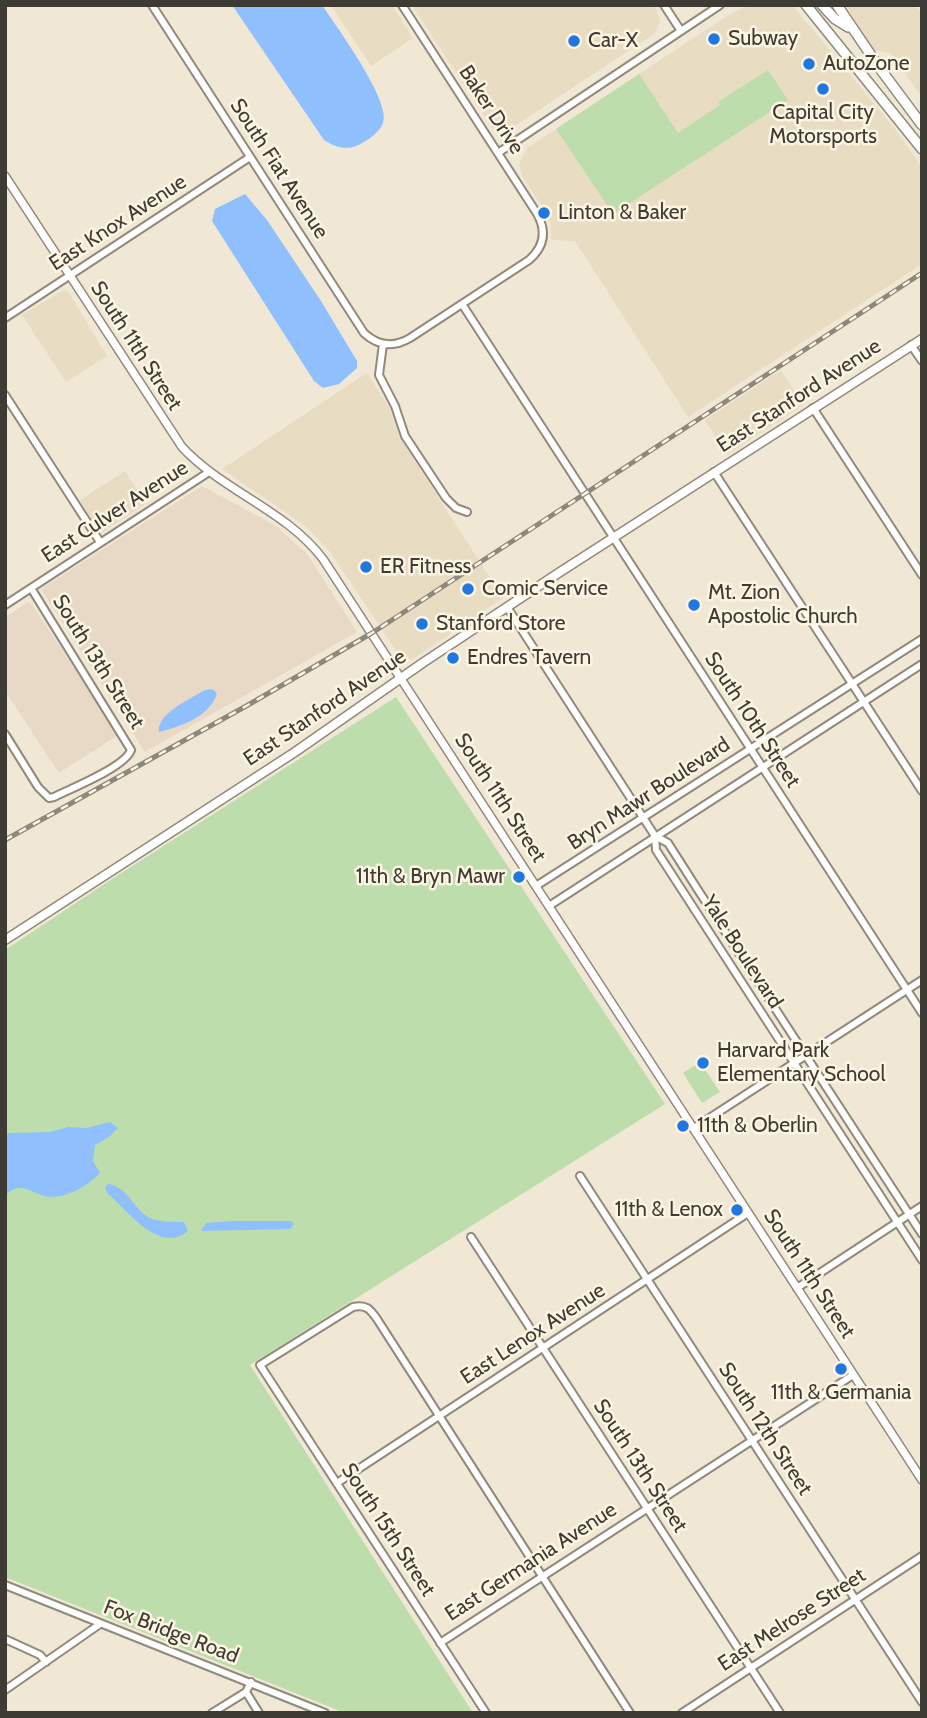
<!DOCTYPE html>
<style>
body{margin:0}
#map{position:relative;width:927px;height:1718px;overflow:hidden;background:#f0e7d5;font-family:Cabin,sans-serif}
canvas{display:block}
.frame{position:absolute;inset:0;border:7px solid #3e3b34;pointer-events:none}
</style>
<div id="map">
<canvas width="927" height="1718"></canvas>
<div class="frame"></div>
</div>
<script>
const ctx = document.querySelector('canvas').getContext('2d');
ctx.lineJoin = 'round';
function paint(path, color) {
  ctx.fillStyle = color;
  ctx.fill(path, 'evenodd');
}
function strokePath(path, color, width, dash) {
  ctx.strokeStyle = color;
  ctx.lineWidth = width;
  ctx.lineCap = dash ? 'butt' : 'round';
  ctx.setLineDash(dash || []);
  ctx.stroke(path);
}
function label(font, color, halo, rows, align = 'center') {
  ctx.font = font + ' Cabin,sans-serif';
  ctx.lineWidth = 5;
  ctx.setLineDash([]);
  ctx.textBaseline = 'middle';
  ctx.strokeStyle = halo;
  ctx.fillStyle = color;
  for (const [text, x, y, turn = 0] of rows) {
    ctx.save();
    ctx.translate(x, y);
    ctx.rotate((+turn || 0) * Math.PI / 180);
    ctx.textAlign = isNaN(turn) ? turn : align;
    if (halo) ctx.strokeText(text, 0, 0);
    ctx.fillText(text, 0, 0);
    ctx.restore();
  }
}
const built = new Path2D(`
 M331,5H392L413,38L371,66Z
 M412,5H655L660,22L654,34L498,137Z
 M749,5H792L895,129L922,168V264L688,417L575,241L551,240V227L547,214L522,176L519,164L527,148L727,16Z
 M845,5H915L922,13V97L890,53L874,50Z
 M64,290L69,293L107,356L66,382L22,315Z
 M781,370L803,405L727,455L705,420Z
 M367,373L389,407L400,438L503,598L413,659H404L399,655L331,553L307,527L222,469Z
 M125,471L146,504L104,531H99L80,500Z`);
const industrial = new Path2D(`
 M202,486L276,526L307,554L357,632L145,752L41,589Z
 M28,602L31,603L118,735L59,773L5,691V617Z`);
const green = new Path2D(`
 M768,70L788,100L613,214L556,129L639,74L678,133L720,105L718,102Z
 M396,697L665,1104L250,1365L473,1713H345L5,1577V950L109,881Z
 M700,1062L720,1092L702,1103L683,1073Z`);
const water = new Path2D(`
 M232,5H322C336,26 392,102 383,123C380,131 371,138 364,142C350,151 338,149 324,140Z
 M245,194L267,220L321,301L357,361V368L339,384L323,388L314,381L212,221L215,209Z
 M209,689L214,690L217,694C208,718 181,726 159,732C156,714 189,700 203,691Z
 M110,1122L118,1128L109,1137L95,1145L93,1161L100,1173C88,1186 68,1197 51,1197C32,1196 22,1178 5,1196L7,1133L50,1132L68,1127L86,1128Z
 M108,1184C127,1186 134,1209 148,1217C157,1222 174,1222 184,1222L188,1231C160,1255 128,1211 108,1194L105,1188Z
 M231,1221H292L294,1224L290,1229L201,1231L206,1223Z`);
const minor = new Path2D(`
 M152,5L364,333C378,346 393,348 410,338L529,260C545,246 547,230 536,212L402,5
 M664,5L681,31
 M498,153L720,5
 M462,304L922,1013
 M5,318L250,157
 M383,344L379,375L395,406L405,436L446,498L456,508L467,512
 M911,345L922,361
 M5,395L100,542
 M813,408L922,575
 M714,472L922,791
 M5,605L209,472
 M507,607L655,836L668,843L698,890L922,1234
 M5,734L38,787L49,798L54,797C72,788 125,767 131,750L31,588
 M655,836L656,850L922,1260
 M536,886L922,639
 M549,906L922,664
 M694,1128L922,980
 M580,1176L922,1702
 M471,1237L780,1713
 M797,1288L922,1206
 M337,1483L748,1213
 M5,1585L325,1713
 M5,1639L40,1655L46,1662
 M440,1643L853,1375
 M5,1690L100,1624
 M246,1692L259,1713
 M212,1713L246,1692L251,1682
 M486,1713L260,1365L353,1307C366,1304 370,1309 377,1319L630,1713
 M682,1713L922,1556`);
const tertiary = new Path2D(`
 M5,176L182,447C224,492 286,510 323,559L922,1480`);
const secondary = new Path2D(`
 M5,940L295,752L424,662L560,572L922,339`);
const primary = new Path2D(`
 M806,5L922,149
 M822,5L835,19L848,27
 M837,5L881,70L922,125`);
const rail = new Path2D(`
 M5,840L248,705L372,633L922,273`);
const markers = [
 [714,39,7,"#2077e1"],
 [574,41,7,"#2077e1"],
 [809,64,7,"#2077e1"],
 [823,89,7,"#2077e1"],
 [544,213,7,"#2077e1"],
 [366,567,7,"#2077e1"],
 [468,589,7,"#2077e1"],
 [694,605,7,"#2077e1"],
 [422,624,7,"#2077e1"],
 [453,658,7,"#2077e1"],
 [519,877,7,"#2077e1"],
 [703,1063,7,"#2077e1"],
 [683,1126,7,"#2077e1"],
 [737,1210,7,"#2077e1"],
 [841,1369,7,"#2077e1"]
];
const poiNames = [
 ["Subway",728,39],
 ["Car-X",588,41],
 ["AutoZone",823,64],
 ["Capital City",823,113,"center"],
 ["Motorsports",823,137,"center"],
 ["Linton & Baker",558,213],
 ["ER Fitness",380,567],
 ["Comic Service",482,589],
 ["Mt. Zion",708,593],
 ["Apostolic Church",708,617],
 ["Stanford Store",436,624],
 ["Endres Tavern",467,658],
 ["11th & Bryn Mawr",505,877,"right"],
 ["Harvard Park",717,1051],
 ["Elementary School",717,1075],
 ["11th & Oberlin",697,1126],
 ["11th & Lenox",723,1210,"right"],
 ["11th & Germania",841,1393,"center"]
];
const streetNames = [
 ["Baker Drive",491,110,57],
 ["South Fiat Avenue",279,169,57],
 ["East Knox Avenue",118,223,-33],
 ["South 11th Street",136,346,57],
 ["East Stanford Avenue",799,396,-33],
 ["East Culver Avenue",115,512,-33],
 ["South 13th Street",98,662,58],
 ["East Stanford Avenue",325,708,-34],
 ["South 10th Street",752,720,57],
 ["Bryn Mawr Boulevard",649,794,-33],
 ["South 11th Street",500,798,57],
 ["Yale Boulevard",742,952,57],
 ["South 11th Street",809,1274,57],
 ["East Lenox Avenue",533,1334,-33],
 ["South 12th Street",765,1429,57],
 ["South 13th Street",640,1466,57],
 ["South 15th Street",388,1530,57],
 ["East Germania Avenue",531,1562,-33],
 ["East Melrose Street",792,1620,-33],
 ["Fox Bridge Road",171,1632,21]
];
paint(built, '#e8dcc3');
paint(industrial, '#e8d9c6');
paint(green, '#bddeac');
paint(water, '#8fc0fd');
strokePath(minor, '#918979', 10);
strokePath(tertiary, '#918979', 10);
strokePath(secondary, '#918979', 11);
strokePath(primary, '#918979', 12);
strokePath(minor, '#fff', 6);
strokePath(tertiary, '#fff', 7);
strokePath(secondary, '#fff', 8);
strokePath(primary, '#fff', 9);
strokePath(rail, '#8d877c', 5);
strokePath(rail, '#fdf4e2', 2.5, [8]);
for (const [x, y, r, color] of markers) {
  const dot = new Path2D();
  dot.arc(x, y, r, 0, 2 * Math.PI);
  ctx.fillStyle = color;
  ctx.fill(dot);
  strokePath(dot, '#fdf4e2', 2.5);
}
label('21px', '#3e3b34', '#fdf4e2', poiNames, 'left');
label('21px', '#3e3b34', '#fdf4e2', streetNames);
</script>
